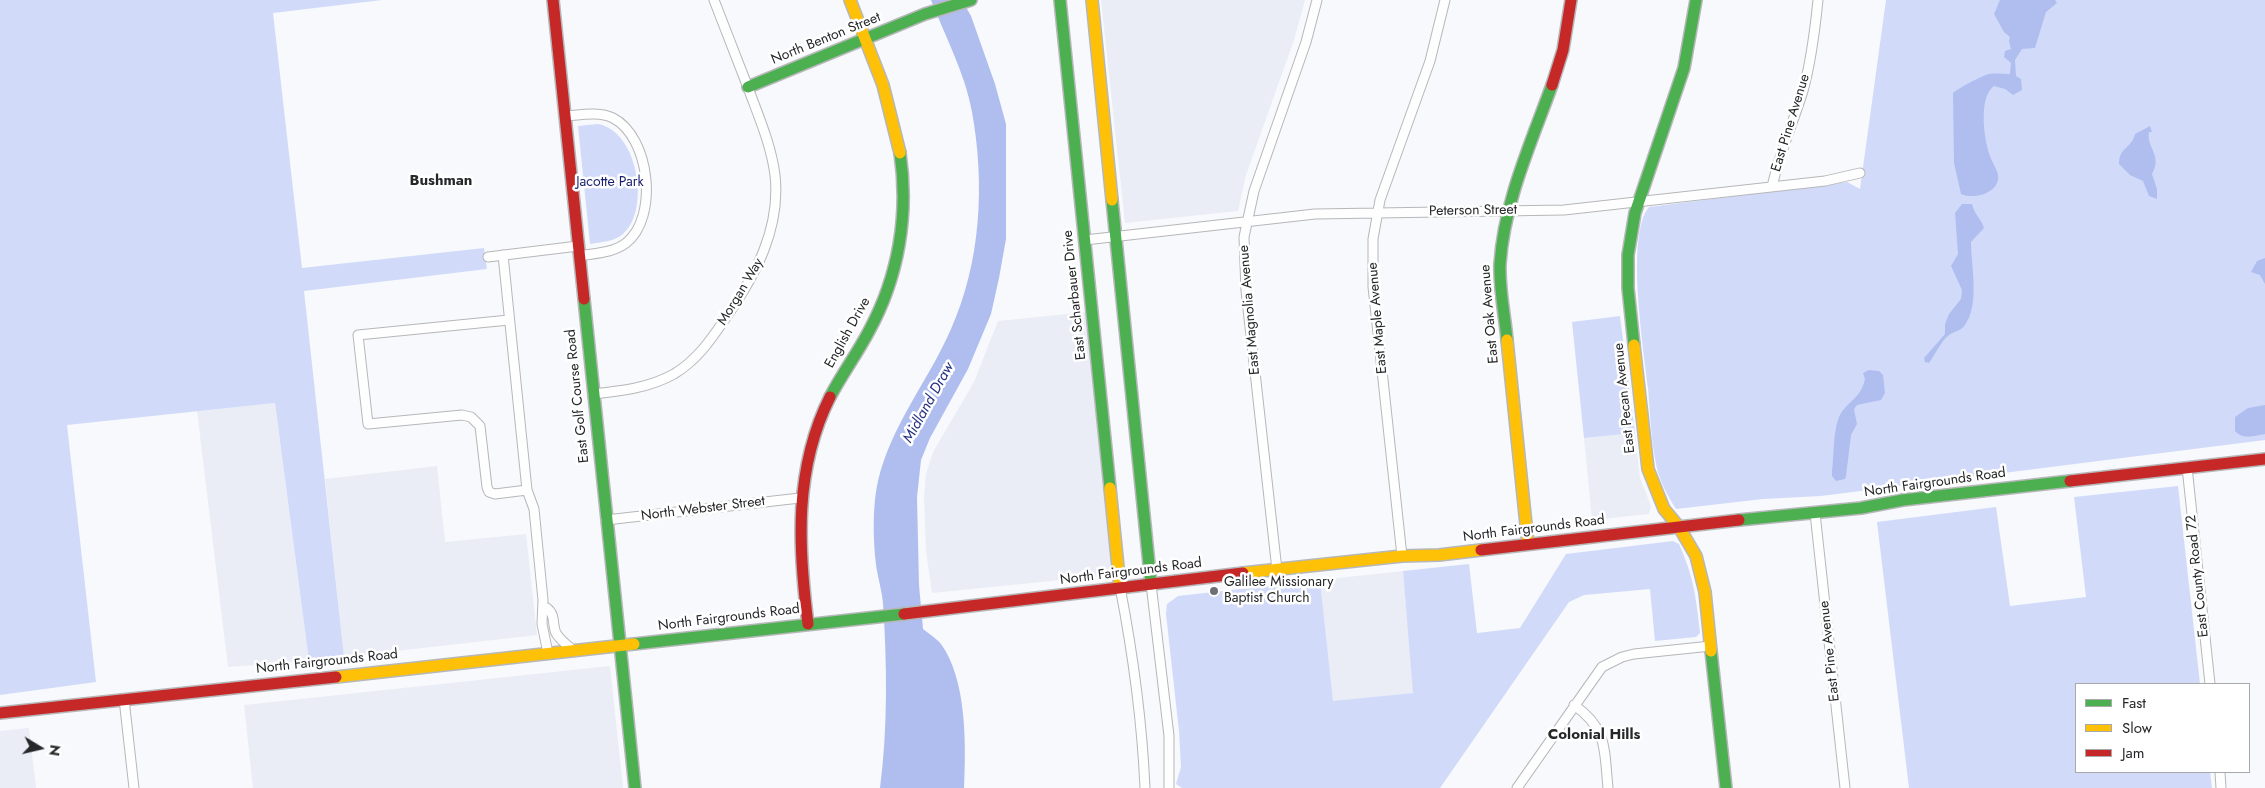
<!DOCTYPE html>
<style>
body{margin:0}
#map{position:relative;width:2265px;height:788px;overflow:hidden;background:#f7f9fc;font-family:Jost,sans-serif}
canvas{display:block}
.legend{position:absolute;left:2075px;top:683px;width:175px;height:90px;box-sizing:border-box;background:#fff;border:1px solid #a8a9a9;margin:0;padding:6px 9px;list-style:none;font-size:15px;color:#262729}
.legend li{display:flex;align-items:center;gap:10px;height:25px}
.legend b{width:25px;border:1px solid #a8a9a9}
.north{position:absolute;left:15px;top:723px;width:50px;height:50px;-webkit-text-stroke:4px #fff;paint-order:stroke;rotate:99deg;font-size:14px;font-weight:700;line-height:20px;text-align:center;color:#262729}
.north::after{content:'';display:block;margin:auto;width:18px;height:22px;background:#262729;clip-path:polygon(50% 0,100% 100%,50% 72%,0 100%)}
</style>
<div id="map">
<canvas width="2265" height="788"></canvas>
<ul class="legend">
<li><b style="height:6px;background:#4caf50"></b>Fast</li>
<li><b style="height:6px;background:#ffc107"></b>Slow</li>
<li><b style="height:6px;background:#c62828"></b>Jam</li>
</ul>
<div class="north">N</div>
</div>
<script>
const ctx = document.querySelector('canvas').getContext('2d');
ctx.lineJoin = 'round';
function paint(path, color) {
  ctx.fillStyle = color;
  ctx.fill(path, 'evenodd');
}
function strokePath(path, color, width, dash) {
  ctx.strokeStyle = color;
  ctx.lineWidth = width;
  ctx.lineCap = dash ? 'butt' : 'round';
  ctx.setLineDash(dash || []);
  ctx.stroke(path);
}
function label(font, color, halo, rows, align = 'center') {
  ctx.font = font + ' Jost,sans-serif';
  ctx.lineWidth = 5;
  ctx.setLineDash([]);
  ctx.textBaseline = 'middle';
  ctx.strokeStyle = halo;
  ctx.fillStyle = color;
  for (const [text, x, y, turn = 0] of rows) {
    ctx.save();
    ctx.translate(x, y);
    ctx.rotate((+turn || 0) * Math.PI / 180);
    ctx.textAlign = isNaN(turn) ? turn : align;
    if (halo) ctx.strokeText(text, 0, 0);
    ctx.fillText(text, 0, 0);
    ctx.restore();
  }
}
const built = new Path2D(`
 M1101,0H1305L1294,40L1246,175L1238,211L1125,223Z
 M1087,312L1114,569L1111,575L932,593L926,551L924,497L926,474L933,452L974,382L998,321Z
 M275,403L309,661L228,667L197,411Z
 M1635,433L1640,478L1651,506L1649,514L1592,520L1584,438Z
 M437,466L445,542L526,534L537,635L344,657L325,479Z
 M1403,571L1414,693L1333,702L1320,580Z
 M610,666L623,788H253L244,705Z
 M29,728L36,788H0V731Z`);
const green = new Path2D(`
 M0,0H382L273,13L302,268L484,248L487,269L304,291L344,657L309,661L275,403L67,425L96,682L0,695Z
 M1886,0H2265V440L1821,496L1763,499L1676,509C1667,495 1659,480 1656,464C1651,439 1650,413 1648,388C1644,351 1625,235 1649,207L1847,182L1860,189Z
 M598,124C638,131 651,210 623,234C613,242 601,242 590,244L578,126Z
 M1620,316L1635,433L1584,438L1572,322Z
 M2178,486L2200,684H2076V772H2210L2212,788H1909L1877,522L1996,507L2010,606L2086,597L2074,497Z
 M1673,541L1679,544C1694,578 1696,597 1700,633L1696,637L1655,641L1650,589L1584,595L1569,602L1440,788H1182L1176,784L1181,767L1179,731L1166,614L1167,604L1178,596L1320,580L1333,701L1413,693L1403,571L1469,564L1477,633L1520,628L1566,554Z`);
const water = new Path2D(`
 M931,0H962L971,16L995,84L1006,124V239L999,278L991,314L968,369L930,438L921,460L917,497L919,585L923,629C928,633 936,638 941,644C967,680 966,745 964,788H880C888,727 887,664 883,603C882,592 879,582 877,571C873,545 872,507 878,481C892,423 928,382 951,329C981,262 985,184 972,112C965,73 945,36 931,0Z
 M2000,0H2055L2057,3L2046,12L2035,48L2022,49L2015,60L2016,76L2021,79L2022,90L2013,95L2005,89L1994,86C1978,97 1984,140 1990,156C1992,162 1996,168 1998,174C2001,193 1974,200 1961,194L1954,163L1953,93C1959,88 1983,75 1989,74C1996,73 2003,74 2010,74L2011,63L2004,57L2005,51L2011,49L2009,41L2010,37L2004,32L1994,14Z
 M2150,126L2152,132H2149C2146,148 2163,155 2152,174L2157,189V199L2149,196L2143,181L2130,175L2119,164C2119,147 2132,148 2135,134Z
 M1962,204H1972C1975,216 1981,218 1984,228L1971,242C1971,266 1980,304 1965,325C1961,331 1955,331 1949,335C1941,341 1935,355 1929,363L1925,362L1924,358L1945,334V324L1949,314L1961,299L1962,290L1951,266L1958,254L1955,213Z
 M2265,258V284L2260,275L2251,272L2257,261Z
 M1869,370L1879,371L1883,375L1885,393L1881,400L1857,405L1854,409L1857,424L1851,435L1846,476L1845,479L1836,481L1832,476V471C1834,455 1833,435 1838,420C1843,403 1861,400 1865,379L1863,373Z
 M2265,405V434C2254,436 2243,440 2235,431V417L2248,408Z`);
const street = new Path2D(`
 M565,116C580,115 599,111 613,118C650,137 659,217 626,243C613,253 595,253 579,256
 M1772,187C1779,154 1793,123 1803,91C1811,62 1815,30 1818,0
 M1085,240L1315,214L1564,210L1825,181L1860,173
 M503,255L527,490L534,509L543,600L542,624L548,653
 M488,257L578,246
 M509,320L358,335L368,424L462,415L471,417L480,426L487,487L489,492L495,494L527,490
 M593,394C621,391 649,388 674,374C697,360 710,341 725,319C755,276 781,229 775,175C771,144 758,115 747,85C736,57 725,28 714,0
 M2187,467L2210,684
 M1815,513L1845,788
 M606,520L800,498
 M1402,556L1373,287V239L1380,200L1430,61L1445,0
 M1277,570L1246,291L1244,237L1254,191L1306,42L1317,0
 M1151,584L1169,736V788
 M1120,587C1133,654 1142,720 1145,788
 M543,608H547C556,615 552,625 556,633C560,640 567,645 573,650
 M124,699L134,788
 M1574,705C1608,729 1604,749 1608,788
 M2220,772L2221,788
 M1517,788L1602,667L1622,657L1634,654L1711,646`);
const fast = new Path2D(`
 M1060,0L1110,488
 M748,87L925,14L971,0
 M1112,200L1151,584
 M584,299L635,788
 M1507,340C1505,316 1499,289 1500,264C1504,202 1531,143 1552,85
 M1634,345L1628,288V255L1635,213L1684,68L1696,0
 M830,397C842,374 857,354 869,331C899,276 909,214 900,153
 M1739,520L1861,508L1903,500L2070,481
 M634,644L904,614
 M1711,651L1726,788`);
const slow = new Path2D(`
 M850,0L883,85L900,153
 M1092,0L1112,200
 M1507,340L1528,544
 M1634,345L1648,469L1664,509L1679,527L1696,556L1705,592L1711,651
 M1110,488L1120,587
 M1243,573L1402,556L1439,555L1481,550
 M336,677L634,644`);
const jam = new Path2D(`
 M553,0L584,299
 M1552,85L1563,50L1571,0
 M2070,481L2265,459
 M1481,550L1739,520
 M904,614L1243,573
 M808,624C798,546 794,469 830,397
 M0,713L336,677`);
const markers = [
 [1214,591,5,"#6f7073"]
];
const streetNames = [
 ["North Benton Street",826,39,-22],
 ["East Pine Avenue",1791,123,-73],
 ["Peterson Street",1473,211,-1],
 ["Morgan Way",741,292,-59],
 ["East Scharbauer Drive",1075,295,-96],
 ["East Magnolia Avenue",1250,310,-95],
 ["East Oak Avenue",1490,314,-95],
 ["East Maple Avenue",1378,318,-95],
 ["English Drive",848,333,-61],
 ["East Golf Course Road",578,396,-96],
 ["East Pecan Avenue",1625,398,-96],
 ["North Fairgrounds Road",1935,483,-8],
 ["North Webster Street",703,509,-7],
 ["North Fairgrounds Road",1534,529,-7],
 ["North Fairgrounds Road",1131,572,-7],
 ["East County Road 72",2198,576,-96],
 ["North Fairgrounds Road",729,618,-7],
 ["East Pine Avenue",1830,651,-96],
 ["North Fairgrounds Road",327,662,-6]
];
const parkNames = [
 ["Jacotte Park",610,183]
];
const poiNames = [
 ["Galilee Missionary",1224,583],
 ["Baptist Church",1224,599]
];
const neighbourhoodNames = [
 ["Bushman",441,181],
 ["Colonial Hills",1594,735]
];
const waterNames = [
 ["Midland Draw",929,403,-61]
];
paint(built, '#eaedf6');
paint(green, '#d1dbf9');
paint(water, '#afbeef');
strokePath(street, '#b6b7b9', 11);
strokePath(fast, '#b6b7b9', 14);
strokePath(slow, '#b6b7b9', 14);
strokePath(jam, '#b6b7b9', 14);
strokePath(street, '#fefeff', 9);
strokePath(fast, '#4caf50', 11);
strokePath(slow, '#ffc107', 11);
strokePath(jam, '#c62828', 11);
for (const [x, y, r, color] of markers) {
  const dot = new Path2D();
  dot.arc(x, y, r, 0, 2 * Math.PI);
  ctx.fillStyle = color;
  ctx.fill(dot);
  strokePath(dot, '#fff', 2);
}
label('14px', '#262729', '#fff', streetNames);
label('14px', '#181e6d', '#fff', parkNames);
label('14px', '#262729', '#fff', poiNames, 'left');
label('bold 15px', '#262729', '#fff', neighbourhoodNames);
label('italic 15px', '#263282', '#fff', waterNames);
</script>
